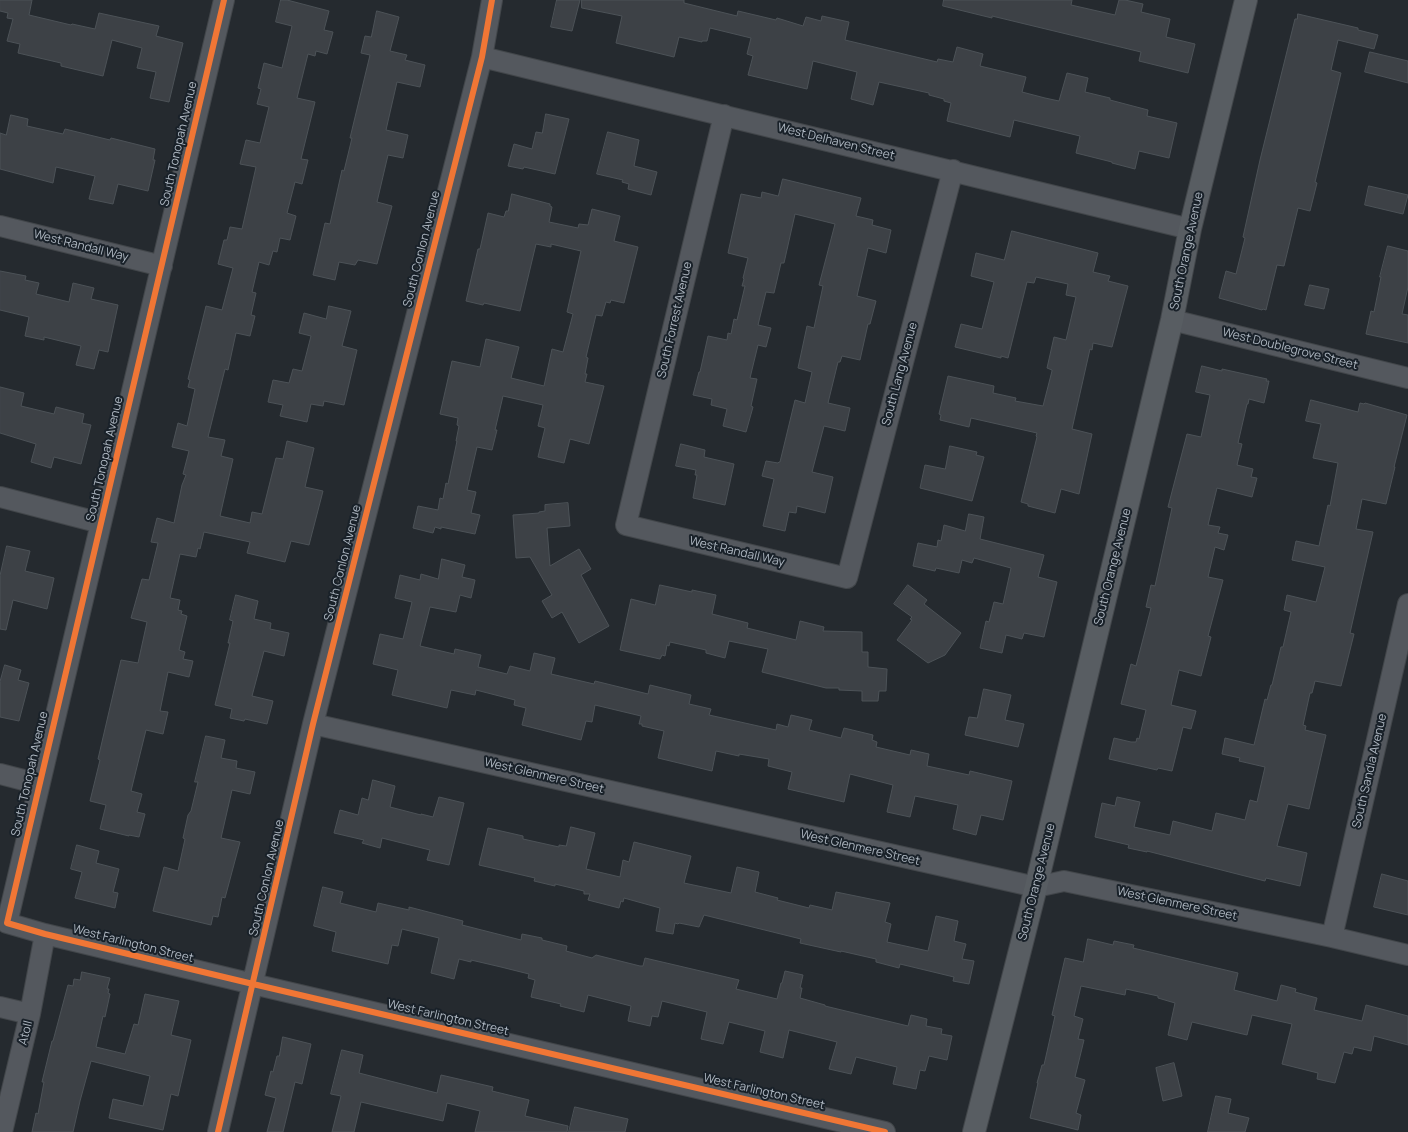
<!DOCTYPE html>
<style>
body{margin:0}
canvas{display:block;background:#252a2f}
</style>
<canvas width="1408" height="1132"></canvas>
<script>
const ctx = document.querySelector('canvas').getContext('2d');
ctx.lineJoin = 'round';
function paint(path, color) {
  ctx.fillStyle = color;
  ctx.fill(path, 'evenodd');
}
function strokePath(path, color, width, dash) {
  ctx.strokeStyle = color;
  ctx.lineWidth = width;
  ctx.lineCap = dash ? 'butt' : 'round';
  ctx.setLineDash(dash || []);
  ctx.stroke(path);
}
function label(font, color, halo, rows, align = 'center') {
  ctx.font = font + ' Manrope,sans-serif';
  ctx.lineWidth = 4;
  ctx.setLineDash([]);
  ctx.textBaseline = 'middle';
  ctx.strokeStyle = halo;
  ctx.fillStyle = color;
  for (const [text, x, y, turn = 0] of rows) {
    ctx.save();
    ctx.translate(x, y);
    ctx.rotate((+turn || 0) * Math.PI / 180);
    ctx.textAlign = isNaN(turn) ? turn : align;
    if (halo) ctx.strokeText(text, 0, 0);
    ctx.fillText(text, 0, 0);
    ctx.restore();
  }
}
const building = new Path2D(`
 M0,0H32L29,15L71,25L72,24L95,29L99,13L159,26L156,36L183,43L169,102L150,98L156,72L137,68L142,48L112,40L103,76L61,66V63L18,53L20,44L7,41L13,19L7,18L8,13L0,11Z
 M281,0H287L329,11L324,30L333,32L327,54L316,51L315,56L308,54L297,98L315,102L301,159L308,160L302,184L295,182L287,213L296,216L290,240L280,238L277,252L273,251L269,265L259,262L252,292L256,293L251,315L255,316L250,336L236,333L228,370L225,369L208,437L225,440L221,456L233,459L220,516L250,523L252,512L262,514L276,458L283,459L287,441L314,448L305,487L323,491L309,545L291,541L285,562L247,553L250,542L204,532L200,549L198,548L196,557L180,554L170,598L180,600L178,610L182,611L181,614L187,616L179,650L185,652L183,659L193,661L189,677L168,672L160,711L168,712L163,734L146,730L131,791L142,794L137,812L145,814L139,837L129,835V836L100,829L106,805L90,801L100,760L98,759L121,660L138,663L147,622L131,618L142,579L149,580L158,543L151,542L157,518L174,523L182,485L186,475L183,474L189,451L172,447L178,423L187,426L195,389L188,387L190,380L188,379L206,306L222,310L233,268L218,264L224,240H227L230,227L242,229L256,167L240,164L246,140L260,143L269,107L257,104L261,89L258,88L264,63L282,68L292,26L276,22Z
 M557,0H580L572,31L551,27Z
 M582,0H684V3L737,16L738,11L776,20L777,18L803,26L806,17L821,21L822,16L849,22L845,40L937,62L938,59L953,62L957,47L983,54L980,66L1026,77L1022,92L1045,98L1059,101L1067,73L1088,78L1085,92L1110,98V100L1148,110L1147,116L1177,123L1169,158L1139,151L1135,169L1112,163V162L1076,153L1080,136L1014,120L1010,137L947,121L951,103L944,101V99L929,95V93L879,82L873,105L851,99L857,72L813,61L807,89L748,75L753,56L747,54L751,38L710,28L707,41H702V42L679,37L674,57L616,43L622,16L582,8Z
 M944,0H1072L1071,5L1115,15L1119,0H1125L1143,4L1141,12L1170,19L1166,37L1195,44L1188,73L1139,61L1141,52L992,16V18L943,6Z
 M377,11L399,17L390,51L407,55L405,60L425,65L420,87L397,82L386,130L408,135L403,158L388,155L377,202L392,206L377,264L358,260L355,265L339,262L335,280L313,275L325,223L330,224L342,170L344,171L352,138H350L370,55L361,53L365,36L371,37Z
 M1298,14L1358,28V30L1378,35L1374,49L1338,40L1331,70L1341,73L1315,182L1317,183L1310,211L1298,208L1284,266L1277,265L1266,310L1263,309L1262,310L1219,298L1226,271L1236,274L1245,238L1243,237L1260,160L1295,19H1297Z
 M1370,52L1408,61V83L1365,72Z
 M546,114L569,119L555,174L524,167L523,169L508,166L514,144L532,149L536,132L542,133Z
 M11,115L28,119L27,126L63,134L65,129L110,140L111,138L155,149L153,160H155L148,191L118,184L113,204L89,199L95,176L56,167L53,183L0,169V133L6,135Z
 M608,132L639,140L634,166L657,172L651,195L628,189L629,184L622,182L623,180L597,174Z
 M783,179L861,198L856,216L873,220L872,225L891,230L886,253L868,248L857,296L876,301L870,324H868L860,360L842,356L840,362H838L828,403L850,408L845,431L824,426L812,472L833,477L825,513L797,506L796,513L789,512L785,531L763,526L774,479L762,476L766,461L778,463L779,462H780L795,400L805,403L812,372L798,368L807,326L814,328L823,286L819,285L835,224L795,214L784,263H781L774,293L766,292L758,325L771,328L766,347L758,345L750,378L757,379L751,406L753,407L746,432L723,426L727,409L711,405L712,399L693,395L699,372H700L708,336L727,340L728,333L731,334L734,319L737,320L745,286H742L744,279L743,278L748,258L728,253L741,194L761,198L762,192L778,196Z
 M1369,186L1408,195L1403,214L1365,205Z
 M512,194L550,204V206L552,207L549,222L578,228L579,224L588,225L592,209L620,216L614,241L638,247L624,303L611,300L610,303L606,302L602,316L596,315L586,357L588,358L585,374H587L585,382L604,386L589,444L570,439L564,463L538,457L545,428L538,426L543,405L503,396L495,430H497L492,450L477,447L467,490L476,492L471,513L480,515L475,534L441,527V529L435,527L433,533L413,528L418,506L438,510L440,498L443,499L446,483L448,484L457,441H456L459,426L457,425L458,418L440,414L452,361L480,367L486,339L519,347L511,378L544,386L552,349L563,352L573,314L567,312L581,251L551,244V247L536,244L520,311L484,303L483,305L466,301L478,249H480L488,213L504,217L506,211H508Z
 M1012,231L1098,253L1093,272L1110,276L1108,281L1128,286L1112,347L1093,343L1092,350L1090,349L1072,429L1092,434L1079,494L1061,489L1055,513L1028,506V504L1021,502L1037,437L1036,436L1037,433L971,418L969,427L940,420L941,415L939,414L948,376L994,386L993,393L1016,398L1015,401L1043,406L1052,371V370L1047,368L1054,337L1066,340L1076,297L1066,295L1068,284L1036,277L1034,283L1027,282L1008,358L1001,356V358L955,347L961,324L982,329L994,282L971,276L976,253L1004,260Z
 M1388,246L1408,251V287L1402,314L1408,315V343L1366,334L1371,311L1374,312L1381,277H1380Z
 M0,271L26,276L25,280L39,283L36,294L69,302L73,283L94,288L91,299L118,305L108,352L99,350L94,369L76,365L81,346L44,337V340L25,336L29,317L0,310Z
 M1310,285L1329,289L1324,309L1305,305Z
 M329,306L351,311L342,346L357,350L344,405L324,401L323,406L311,404L307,422L280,416L283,405L268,402L273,380L289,383L293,369L302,371L311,336L299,333L304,313L326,319Z
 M1202,366L1222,371V369L1267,379L1266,381H1269L1264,403L1249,399L1248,404H1247L1238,443L1242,444L1237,465L1253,469L1251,477L1257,478L1252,497L1217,488L1208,525L1220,527L1218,533L1228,535L1224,550L1215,547L1208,577L1223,580L1208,636L1211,637L1201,676L1179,670L1171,705L1196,711L1191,729L1183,727L1172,771L1158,768L1157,770L1109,759L1114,738L1131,742H1136L1137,738L1139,739L1146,710L1121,704L1131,664L1136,666L1151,608L1146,607L1151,585L1155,586L1172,508L1168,507L1187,434L1201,437L1210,395L1196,392Z
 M0,387L24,393L21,406L54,414L56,407L84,414L82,423L91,425L81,464L54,457L51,468L31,462L36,444L0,433Z
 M1311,400L1358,412L1360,403L1364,404L1365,403L1407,415L1394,467H1395L1386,504L1362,499L1356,529L1373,532L1350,633L1354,634L1341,686L1315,681L1312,693H1310L1303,725L1306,726L1305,730L1326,735L1309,809L1288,804L1277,846L1307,853L1300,886L1266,878L1265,881L1245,876L1147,851V852L1128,848L1129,845L1095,837L1102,803L1115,806L1117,797L1140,802L1134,827L1170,835L1173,821L1212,831L1216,813L1245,820L1250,800L1257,802L1265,767L1239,761L1240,758L1222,754L1225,738L1254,745L1265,699L1267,700L1271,685H1272L1281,647H1283L1291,612L1284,610L1287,595L1316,602L1325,567L1292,560L1296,541L1319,546L1328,505L1330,506L1338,463L1313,458L1321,424L1306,421Z
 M681,444L705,450L704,457L734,464L725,505L693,498L697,475H695L696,470L676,466Z
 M950,446L977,452L976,455L984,457L972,501L920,488L925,465L945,469Z
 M568,503L570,526L547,528L550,566L579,549L591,569L581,575L609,626L579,643L562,612L552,618L542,601L552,595L530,557L516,558L513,515L539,513V512L545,511V505Z
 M969,514L984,517L980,539L1044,555L1038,577L1057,582L1044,637L1024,633L1022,639L1006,635L1002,653L980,648L986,621L989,622L994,602L1003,604L1011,568L974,558L972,563L962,560L959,573L936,568L935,571L913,566L918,543L937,547L938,540L941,541L944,525L965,531Z
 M7,546L30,551L25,571L54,578L47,609L13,600L6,630L0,629V576Z
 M442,559L465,565L462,577L475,580L471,598L460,595L456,612L430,607L420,646L454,654L455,649L481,655L478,667L507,674L510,666L530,671L534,653L555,658L551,674L594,684L595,681L648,694L650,685L691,695L689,704L711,709L709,715L776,730L777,724L788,727L791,715L812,720L809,730L841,738L844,728L873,735L872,740L877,742L876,747L910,755L911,750L929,754L927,766L969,775L970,771L1012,781L1003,820L981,815L976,835L953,829L958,805L915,796L910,817L887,812L893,785L850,774L844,802L788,789L792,772L768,766L769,759L739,754V756L716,751L712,771L658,758L664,731L642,726V724H639L641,716L595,705L592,722L586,721L581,740L522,725L526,708L514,705L515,700L476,690L475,695L451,690L447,708L392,695L398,670L373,664L380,634L403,639L412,602L395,598L400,575L420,580L421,574L438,579Z
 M660,585L692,592V590L716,595L712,614L748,623L747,628L796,640L800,621L824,627L823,631L862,632V652H868V667L887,669L886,691H879L878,701H862V691L839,690V688H826L762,672L768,649L729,641L725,658L706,653V650L670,642L669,646L667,645L665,656L662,655L660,659L620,650L631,599L655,605Z
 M908,585L927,600L924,604L961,633L945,655L928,663L897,640L912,620L910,619L912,617L894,604Z
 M236,595L258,601L254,619L271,623L270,629L289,633L284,656L264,651L252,696L273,701L267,724L245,719L244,721L230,718L232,709L215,705L230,643H228L233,621L230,620Z
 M5,665L21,670L18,680L29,683L19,721L0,717V682Z
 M984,689L1011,695L1005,720L1024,724L1018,747L965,735L969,717L977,718Z
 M206,736L225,740L221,758L237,761L236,768L255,772L250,794L232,790L221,838L240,842L225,898L222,897L218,917L213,916L211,925L153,911L164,867L178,871L185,839L183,838L188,815L191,811L198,782H195Z
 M373,780L395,786L390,807L421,815V814L433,817L439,797L464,803L449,865L427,860L430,850L382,838L380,848L362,843L364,840L334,833L340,810L358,815L362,798L368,800Z
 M571,827L595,833L586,869L620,877L623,860L629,862L634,842L691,856L684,883L731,893L737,867L759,872L755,892L778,898L777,900L809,908L810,905L832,910L836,892L890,903L885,922L891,924L887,942L928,951L936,916L958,921L954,941L966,944L962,959L974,961L969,984L953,981L954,977L900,964L899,968L876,962V959L841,951V952L800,943L801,939L704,915L699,927L679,923L678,924L675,923L673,934L656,931L660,908L624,898L623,902L621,901L619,908L588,900L590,894H584V891L555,884V886L534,881L535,878L479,865L488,828L523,836V839L559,847V845L566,846Z
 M77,845L99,851L96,863L119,869L113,892L118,893L115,908L75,898L82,872L71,869Z
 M1382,874L1408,881V915L1374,907Z
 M323,887L343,892L340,903L376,912L378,903L409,910V907L463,921L462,925L521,940L522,934L542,938V940L567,946L566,951L592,958L596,955L640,966H643L645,958L739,980L736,989L777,999L781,983H782L785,971L803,975L800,988H802L800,998L825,1005V1006L908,1026L911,1015L927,1019L926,1026L942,1029L941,1034L952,1036L947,1060L929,1056L925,1071L920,1070L916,1089L893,1084L897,1067L856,1057L851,1074L829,1069L837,1042L789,1030L783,1058L760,1052L765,1031L729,1022L723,1044L701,1039L707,1012L662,1001L658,1017L652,1016L650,1026L628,1021L631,1006L588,995L584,1012L560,1006L561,1004L531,997L535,980L528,978L529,974L501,967L471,960V962L459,959L454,979L431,973L439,938L402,929L398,946L392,945L388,964L332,951L336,932L314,926Z
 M1088,939L1113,945L1114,941L1134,945L1133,948L1238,973L1234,990L1277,1001L1281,985L1296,989L1295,992L1317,998L1314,1010L1362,1021L1366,1005L1408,1016V1045L1374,1036L1371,1051L1354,1047L1352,1054L1344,1052L1335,1083L1317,1079L1318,1073L1282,1064L1292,1024L1252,1015L1247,1035L1192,1022L1187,1040L1168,1035L1175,1003L1158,998V996L1126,989L1125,995L1081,986L1074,1016L1083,1019L1078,1039L1084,1040L1075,1077L1085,1080L1076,1113L1081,1115L1078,1130L1030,1118L1038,1083H1037L1042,1065H1044L1055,1016L1052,1015L1065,958L1083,962Z
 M82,972L110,978L107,989H109L108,993L110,994L105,1017L103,1016L96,1047L125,1054L134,1024L138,1025L145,994L179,1001L171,1035L191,1040L178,1096L171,1094L163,1130L109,1118L113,1099L143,1106L150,1076L91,1061L80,1101L73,1132H32L36,1113L38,1114L44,1082H42L52,1041H53L68,985L73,986L74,979L80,980Z
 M283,1037L311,1044L302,1084L295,1082L283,1132H267L276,1098L265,1095L271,1071L273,1072L277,1056H279Z
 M342,1050L363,1055L359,1073L437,1093L441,1075L493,1087L492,1091L529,1100L525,1116L568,1126L567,1132H475L480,1111L447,1103L443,1121L361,1102L354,1132H332L341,1096L331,1094Z
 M1174,1063L1182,1096L1163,1101L1156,1068Z
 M1216,1096L1231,1099L1228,1113L1249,1118L1245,1132H1208Z
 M575,1107L628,1119L625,1132H569Z`);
const street = new Path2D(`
 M224,0L7,923L45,934L253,984L885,1132
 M482,57L1190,229
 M724,115L626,525L847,578L953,170
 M0,226L162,266
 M1172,320L1408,378
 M0,497L101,523
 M313,724L1036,887L1064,881L1332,937L1408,955
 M0,774L39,784
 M1332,937L1408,604
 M0,1007L30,1014
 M2,1132L30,1014L45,934
 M218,1132L313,724L482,57L492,0`);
const secondary = new Path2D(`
 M974,1132L1036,887L1172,320L1190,229L1246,0`);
const cycleway = new Path2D(`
 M224,0L7,923L45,934L253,984L885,1132
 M218,1132L313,724L482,57L492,0`);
const streetNames = [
 ["West Delhaven Street",836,142,14],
 ["South Tonopah Avenue",179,144,-77],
 ["West Randall Way",81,246,14],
 ["South Conlon Avenue",422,249,-76],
 ["South Orange Avenue",1187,251,-78],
 ["South Forrest Avenue",675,320,-77],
 ["West Doublegrove Street",1290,349,14],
 ["South Lang Avenue",900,374,-75],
 ["South Tonopah Avenue",105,459,-77],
 ["West Randall Way",737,552,13],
 ["South Conlon Avenue",343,563,-76],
 ["South Orange Avenue",1113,567,-76],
 ["South Sandia Avenue",1370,771,-77],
 ["South Tonopah Avenue",30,774,-77],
 ["West Glenmere Street",544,776,13],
 ["West Glenmere Street",860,848,13],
 ["South Conlon Avenue",267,878,-77],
 ["South Orange Avenue",1037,882,-76],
 ["West Glenmere Street",1177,904,12],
 ["West Farlington Street",133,944,14],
 ["West Farlington Street",448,1018,13],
 ["Atoll",26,1033,-76],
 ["West Farlington Street",764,1092,13]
];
paint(building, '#3d4146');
strokePath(building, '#4c5257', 1);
strokePath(street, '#42464a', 22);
strokePath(secondary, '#42464a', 24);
strokePath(street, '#54585e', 20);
strokePath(secondary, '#585d62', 22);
strokePath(cycleway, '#f07635', 6);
label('12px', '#aeb7c1', '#192129', streetNames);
</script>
